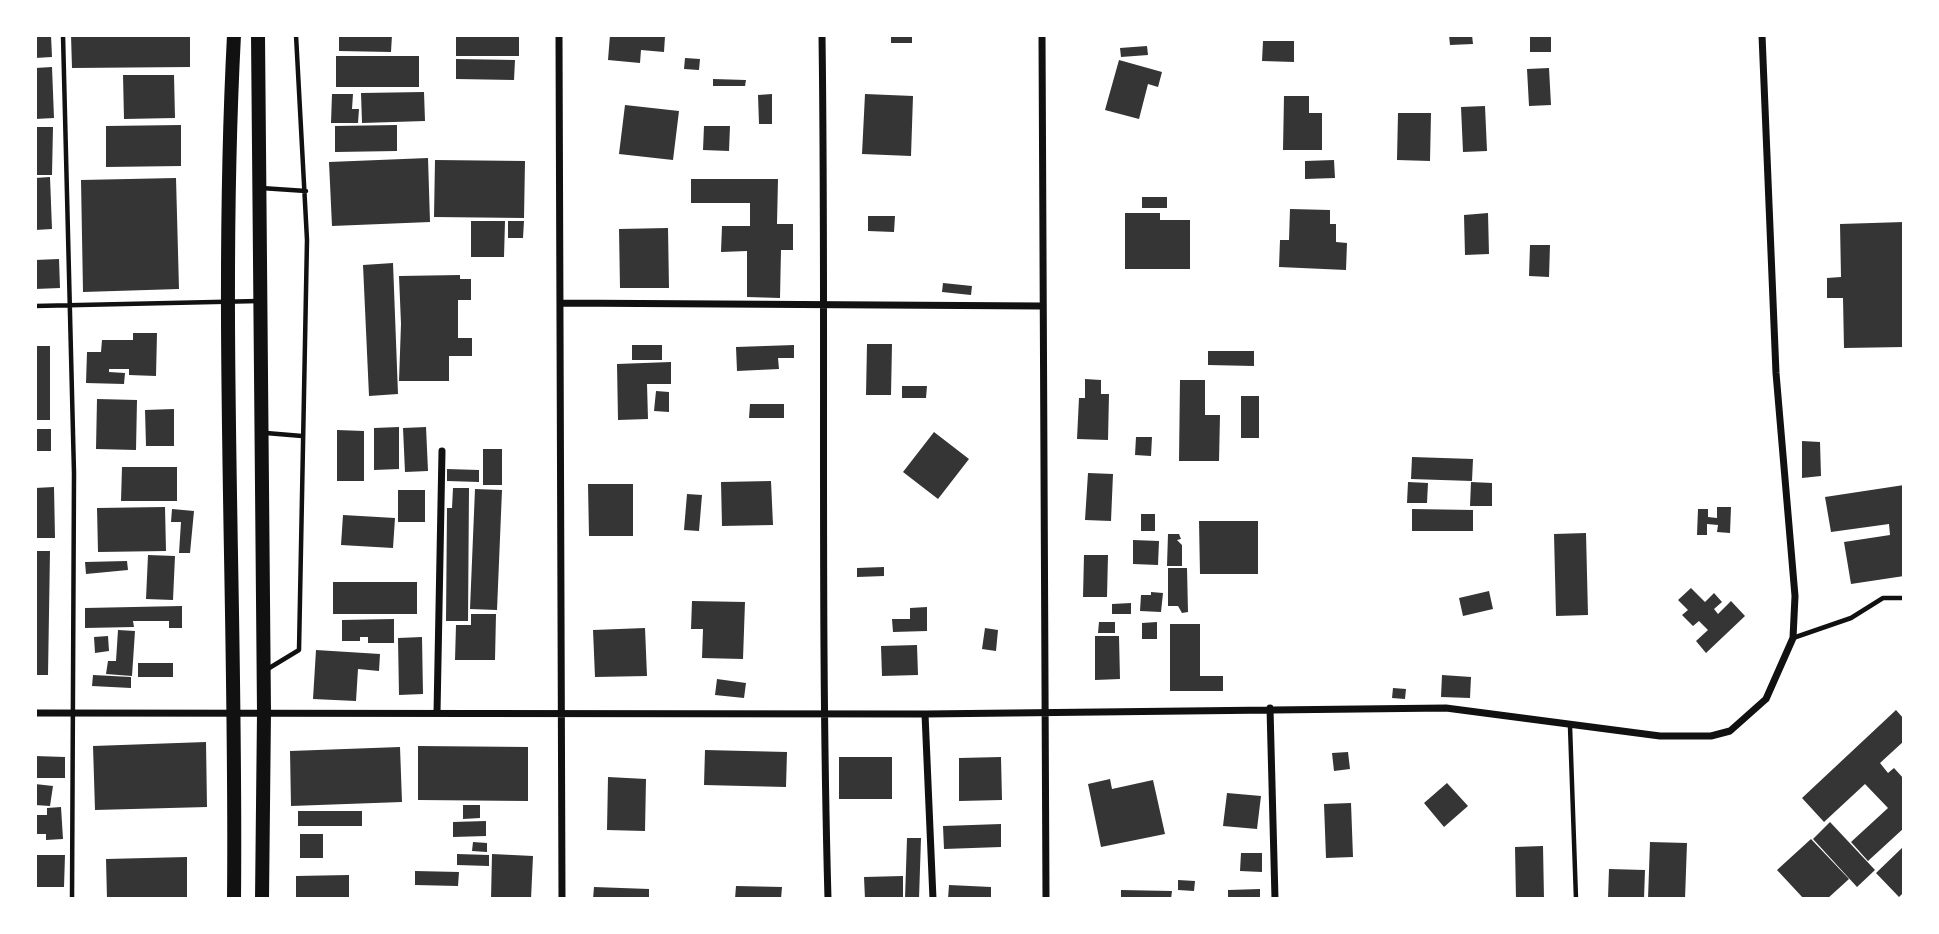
<!DOCTYPE html>
<style>
body{margin:0}
#map{position:relative;width:1939px;height:934px;overflow:hidden;background:#fff;font-family:"Alegreya Sans",sans-serif}
canvas{display:block}
.frame{position:absolute;inset:0;border:37px solid #fff;pointer-events:none}
</style>
<div id="map">
<canvas width="1939" height="934"></canvas>
<div class="frame"></div>
</div>
<script>
const ctx = document.querySelector('canvas').getContext('2d');
ctx.lineJoin = 'round';
function paint(path, color) {
  ctx.fillStyle = color;
  ctx.fill(path, 'evenodd');
}
function strokePath(path, color, width, dash) {
  ctx.strokeStyle = color;
  ctx.lineWidth = width;
  ctx.lineCap = dash ? 'butt' : 'round';
  ctx.setLineDash(dash || []);
  ctx.stroke(path);
}
const building = new Path2D(`
 M35,35H51L52,57L35,58Z
 M71,35H190V67L72,68Z
 M339,35H392L391,52L339,51Z
 M456,35H519V56H456Z
 M610,35L665,36L664,52L641,50L640,63L608,60Z
 M891,35H912V43H891Z
 M1449,35H1472L1473,44L1450,45Z
 M1530,35H1551V52H1530Z
 M1263,41H1294V62L1262,61Z
 M1147,46L1148,55L1121,57L1120,48Z
 M336,56H419V87H336Z
 M685,58L700,59L699,70L684,69Z
 M456,59L515,60L514,80L456,79Z
 M1119,60L1162,72L1158,87L1148,84L1139,119L1105,110Z
 M52,67L54,118L35,119V68Z
 M1549,68L1551,105L1529,106L1527,69Z
 M123,75H174L175,118L124,119Z
 M713,79L746,80L745,86H713Z
 M424,92L425,121L362,123L361,93Z
 M332,94H353L352,109H359L358,123H331Z
 M772,94V124H759L758,95Z
 M865,94L913,96L911,156L862,154Z
 M1284,96H1309V113H1322V150H1283Z
 M625,105L679,111L673,160L619,154Z
 M1485,106L1487,151L1463,152L1461,107Z
 M1398,113H1431L1430,161L1397,160Z
 M181,125V166L106,167V126Z
 M397,125V151L335,152V126Z
 M704,126H730L729,151L703,150Z
 M35,127H53L52,175H35Z
 M428,158L430,222L332,226L329,162Z
 M435,160L525,161L524,218L434,217Z
 M1334,160L1335,178L1305,179V161Z
 M50,177L52,229L35,230V178Z
 M176,178L179,289L83,292L81,180Z
 M691,179H778L777,224H793V250H781L780,298L747,297V251L721,252L722,226H750V203H691Z
 M1142,197H1167V208H1142Z
 M1290,209L1330,210V224H1336V242L1347,243L1346,270L1279,267L1280,240H1289Z
 M1125,213H1160V220H1190V269H1125Z
 M1488,213L1489,254L1465,255L1464,215Z
 M868,216H895L894,232L868,231Z
 M471,221H505L504,257H471Z
 M508,221H524L523,238H508Z
 M1904,222V347L1844,348L1843,298H1827V278L1841,277L1840,224Z
 M668,228L669,288H620L619,229Z
 M1530,245H1550L1549,277L1529,276Z
 M59,259L60,288L35,289V260Z
 M393,263L398,394L369,396L363,265Z
 M460,275V279H471V300H458V338H472V356H449V381H399L401,324L399,276Z
 M943,283L972,286L971,295L942,292Z
 M133,333H157L156,376L129,375V369H109V372L125,373L124,384L86,383L87,352H101L102,340H133Z
 M867,344H892L891,395H866Z
 M632,345H662V360H632Z
 M794,345V358H778L779,369L737,371L736,347Z
 M35,346H50V420H35Z
 M1208,351H1254V366L1208,365Z
 M671,362V384H647L648,419L618,420L617,364Z
 M1085,379L1101,380V394H1109L1108,440L1077,439L1079,398H1085Z
 M1180,380H1205V415H1220L1219,461H1179Z
 M902,386H927L926,398H902Z
 M656,391L669,392V412L654,411Z
 M1241,396H1259V438H1241Z
 M97,399L137,400L136,450L96,449Z
 M750,404H784V418H749Z
 M174,409V446H146L145,410Z
 M399,427V469L374,470V428Z
 M426,427L428,471L405,472L403,428Z
 M35,429H51V451H35Z
 M337,430L364,431V481H337Z
 M934,432L969,459L938,499L903,472Z
 M1136,437H1152L1151,456L1135,455Z
 M1802,441L1820,442L1821,476L1802,478Z
 M483,449H502V485H483Z
 M1412,457L1473,459L1472,481L1411,479Z
 M122,467H177V501H121Z
 M447,469L479,470V482L447,481Z
 M1088,473L1113,474L1111,521L1085,520Z
 M771,481L773,525L722,526L721,482Z
 M1408,482L1428,483L1427,503H1407Z
 M1471,482L1492,483V506H1470Z
 M588,484H633V536H589Z
 M1904,485V576L1851,584L1844,542L1890,535L1889,524L1831,532L1825,497Z
 M54,487L55,538H35V488Z
 M453,488H469L468,621H446L447,508H452Z
 M475,489L502,490L497,610L470,609Z
 M398,490H425V522H398Z
 M687,494L702,495L699,531L684,530Z
 M165,507L166,551L98,552L97,508Z
 M1717,507H1731L1730,533L1717,532L1718,525L1707,524V535H1697L1698,509H1708V517L1717,518Z
 M172,509L194,511L190,553H179L181,522H171Z
 M1412,509L1473,510V531H1412Z
 M1141,514H1155V531H1141Z
 M343,515L395,518L393,548L341,545Z
 M1199,521H1258V574H1200Z
 M1586,533L1588,615L1556,616L1554,534Z
 M1168,534H1179L1181,539L1177,540L1182,545V566H1167Z
 M1133,540L1159,541L1158,565L1133,564Z
 M35,551H50L48,675H35Z
 M148,555L175,556L173,600L146,599Z
 M1084,555H1108L1107,597H1083Z
 M127,561L128,570L86,574L85,562Z
 M884,567V576L857,577V568Z
 M1168,568H1187L1188,612L1182,613L1178,606H1168Z
 M333,582H417V614H333Z
 M1691,588L1705,602L1714,593L1722,602L1714,609L1718,614L1731,601L1745,616L1706,653L1696,641L1708,630L1699,621L1693,626L1682,615L1688,610L1678,600Z
 M1489,591L1493,609L1463,616L1459,598Z
 M1151,592L1163,593L1161,612L1140,611L1141,595H1151Z
 M692,601L745,602L743,659L702,658L703,629H691Z
 M1131,603V614H1112V604Z
 M182,606V628H169V621H133L134,627L85,628V608Z
 M927,607V631L893,632L892,619H910V608Z
 M471,614H496L495,660H455L456,625H471Z
 M394,619V643H368V637H360V641H342V620Z
 M1099,622H1115V633H1098Z
 M1157,622V639H1142V623Z
 M1170,624H1200V676H1223V691H1170Z
 M645,628L647,676L595,677L593,630Z
 M985,628L998,630L996,651L982,649Z
 M118,630L135,631L132,676L106,674L108,661H116Z
 M108,636L109,651L95,653L94,637Z
 M1095,636H1119L1120,679L1095,680Z
 M422,637L423,694L399,695L398,638Z
 M917,645L918,675L882,676L881,646Z
 M316,650L380,654L379,671L358,669L356,701L313,699Z
 M138,663H173V677H138Z
 M93,675L131,677V688L92,686Z
 M1442,675L1471,677L1470,698L1441,697Z
 M717,679L746,683L744,698L715,695Z
 M1393,688L1406,689L1405,699L1392,698Z
 M1896,710L1904,719V741L1880,763L1888,773L1894,768L1904,779V828L1868,861L1851,842L1888,808L1865,784L1824,822L1802,798Z
 M206,742L207,807L95,810L93,746Z
 M418,746L528,747V801L418,800Z
 M400,747L402,802L291,806L290,751Z
 M705,750L787,752L786,787L704,785Z
 M1348,752L1350,769L1334,771L1332,753Z
 M35,756L65,757V778H35Z
 M839,757H892V799H839Z
 M1001,757L1002,800L959,801V758Z
 M608,777L646,779L645,831L607,830Z
 M1110,779L1112,789L1153,780L1165,834L1101,847L1088,784Z
 M1447,783L1468,806L1444,827L1424,803Z
 M35,784L53,786L50,806L35,805Z
 M1227,793L1261,796L1257,829L1223,826Z
 M1351,803L1353,857L1326,858L1324,804Z
 M463,805H480V818L463,819Z
 M61,807L63,839L46,840V834H35V815H47V808Z
 M298,811H362V826H298Z
 M486,821V836L453,837V822Z
 M1830,822L1875,870L1857,887L1813,839Z
 M1001,824V847L944,849L943,826Z
 M300,834H323V858H300Z
 M907,838H921L919,899H905Z
 M1811,839L1849,879L1827,899H1804L1777,870Z
 M473,842L487,843V852L472,851Z
 M1650,842L1687,843L1685,899H1648Z
 M1543,846L1544,899H1516L1515,847Z
 M1904,846V892L1899,897L1876,873Z
 M1241,853H1262V872L1240,871Z
 M457,854L489,855V866L457,865Z
 M492,854L533,856L531,899H491Z
 M35,855H65L64,887H35Z
 M187,857V899H107L106,859Z
 M1609,869L1645,870L1644,899H1608Z
 M415,871L459,872L458,886L415,885Z
 M349,875V899H296V876Z
 M903,876V899H865L864,877Z
 M1178,880L1195,881L1194,891L1178,890Z
 M949,885L991,887V899H948Z
 M736,886L782,887L781,899H735Z
 M594,887L649,889V899H593Z
 M1260,889V899H1228V890Z
 M1121,890L1172,891L1171,899H1121Z`);
const service = new Path2D(`
 M63,35L74,473L72,899
 M261,188L306,191
 M35,306L259,301
 M266,433L302,436
 M1793,638L1851,618L1883,598H1904
 M266,670L299,650L307,240L296,35
 M1570,726L1576,899`);
const minor = new Path2D(`
 M559,35L562,899
 M822,35C826,323 820,611 828,899
 M1042,35L1046,899
 M560,303L1041,306
 M1270,708L1275,899
 M35,713L925,714L1446,708L1660,736H1711L1730,731L1766,699L1793,638L1795,596L1776,373L1762,35
 M437,713L442,451
 M925,714L933,899`);
const trunk = new Path2D(`
 M234,35C219,322 237,611 234,899
 M258,35L264,712L262,899`);
paint(building, '#353535');
strokePath(service, '#111', 4.5);
strokePath(minor, '#111', 7);
strokePath(trunk, '#111', 14);
</script>
